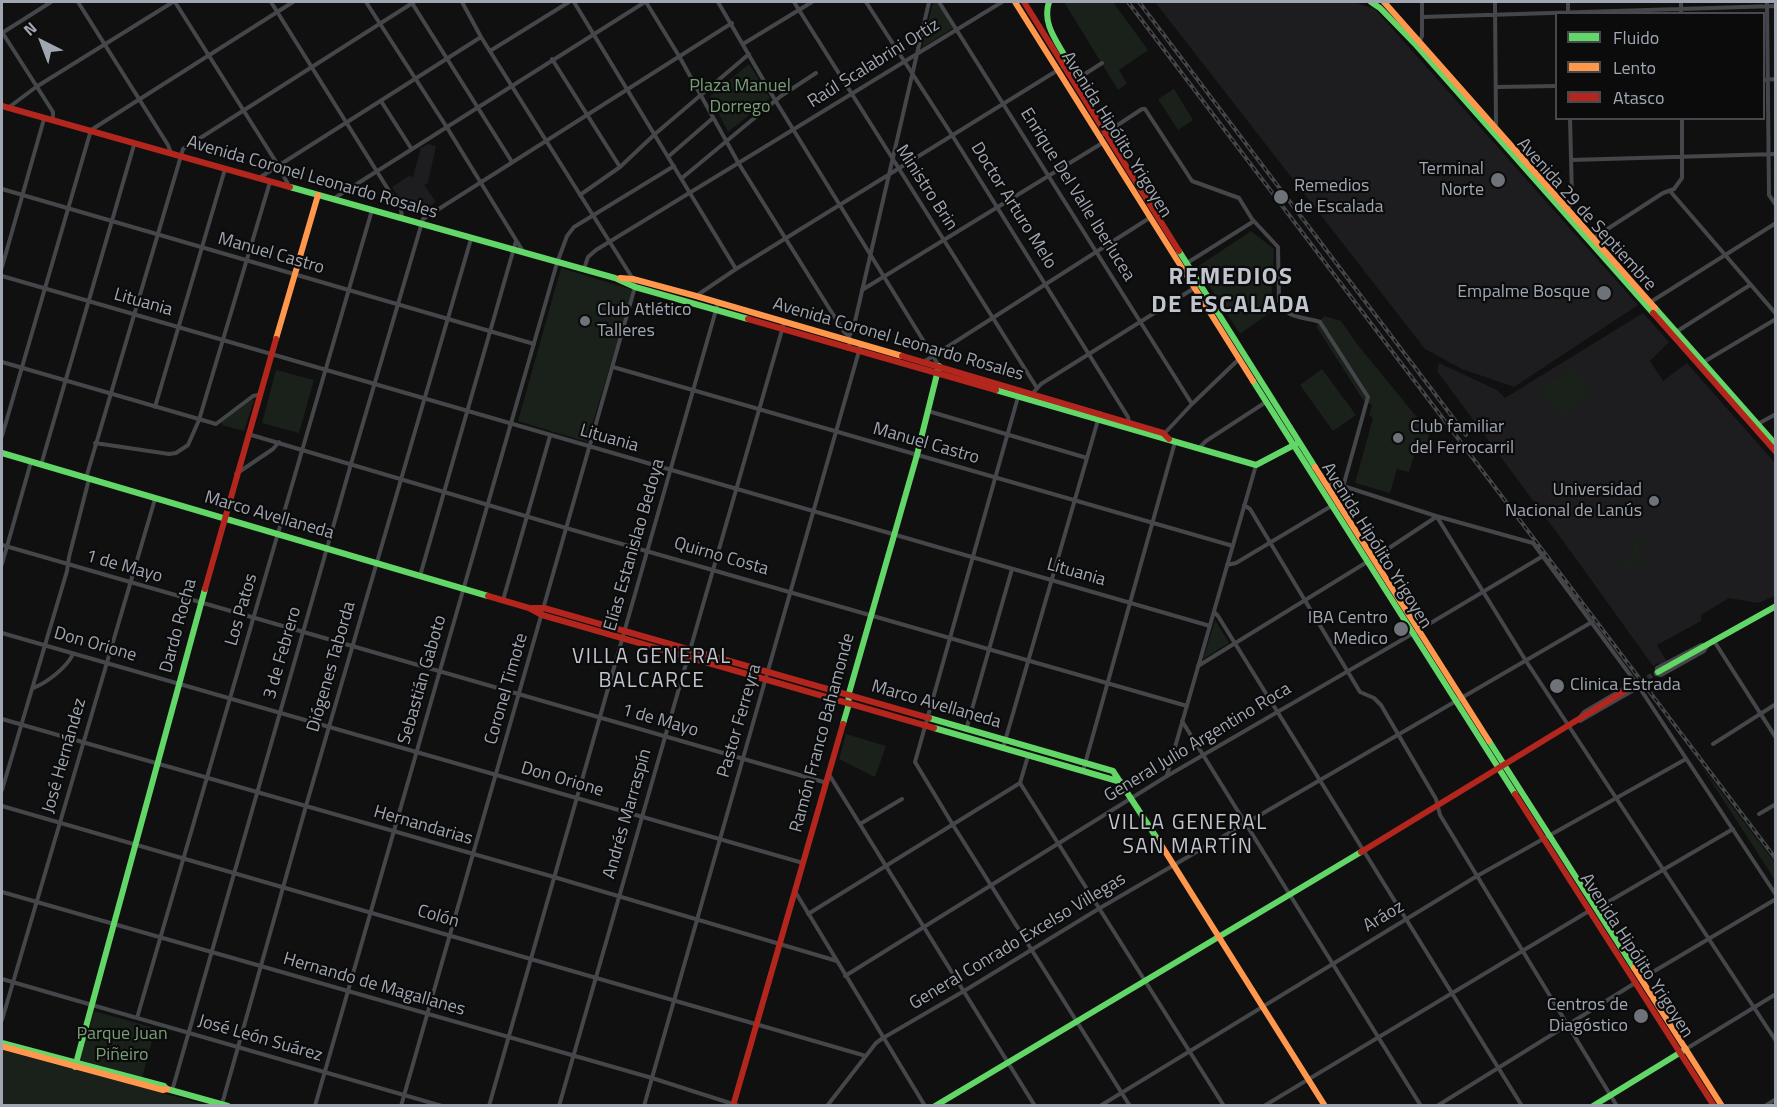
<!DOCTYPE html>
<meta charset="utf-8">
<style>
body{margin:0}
#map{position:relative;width:1777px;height:1107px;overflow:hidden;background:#101010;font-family:"Titillium Web",sans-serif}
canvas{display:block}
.frame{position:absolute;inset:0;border:3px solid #a0a7b2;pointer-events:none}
.legend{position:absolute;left:1555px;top:12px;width:210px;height:108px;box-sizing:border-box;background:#0b0b0c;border:2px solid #47494e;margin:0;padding:8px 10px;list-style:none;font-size:18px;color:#a0a7b2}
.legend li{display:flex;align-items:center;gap:12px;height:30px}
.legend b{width:30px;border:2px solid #47494e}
.north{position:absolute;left:12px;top:12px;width:60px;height:60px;-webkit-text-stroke:4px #0b0b0c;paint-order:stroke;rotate:318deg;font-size:16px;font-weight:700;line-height:24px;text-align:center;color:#a0a7b2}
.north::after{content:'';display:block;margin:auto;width:21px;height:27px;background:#a0a7b2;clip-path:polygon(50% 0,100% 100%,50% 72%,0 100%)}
</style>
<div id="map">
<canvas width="1777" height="1107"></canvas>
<div class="frame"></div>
<ul class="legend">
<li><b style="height:8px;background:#63d668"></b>Fluido</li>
<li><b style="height:8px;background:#ff974d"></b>Lento</li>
<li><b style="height:8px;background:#b3261e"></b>Atasco</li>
</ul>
<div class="north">N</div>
</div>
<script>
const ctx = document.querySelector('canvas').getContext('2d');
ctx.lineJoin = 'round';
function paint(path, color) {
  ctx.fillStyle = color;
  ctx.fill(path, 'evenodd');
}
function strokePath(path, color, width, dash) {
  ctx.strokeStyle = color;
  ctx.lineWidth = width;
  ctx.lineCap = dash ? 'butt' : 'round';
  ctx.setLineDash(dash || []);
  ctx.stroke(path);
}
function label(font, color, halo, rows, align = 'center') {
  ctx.font = font + ' "Titillium Web",sans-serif';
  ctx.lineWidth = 4.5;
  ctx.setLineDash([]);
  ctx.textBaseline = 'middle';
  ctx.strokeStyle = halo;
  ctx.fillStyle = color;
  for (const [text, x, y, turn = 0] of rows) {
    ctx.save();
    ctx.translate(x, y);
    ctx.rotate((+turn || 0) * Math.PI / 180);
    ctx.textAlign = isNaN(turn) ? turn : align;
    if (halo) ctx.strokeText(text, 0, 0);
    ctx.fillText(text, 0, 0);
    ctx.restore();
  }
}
const built = new Path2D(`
 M1155,2H1353L1375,9L1638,305L1514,387L1462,369L1425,349Z
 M428,144L436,146L428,183L424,185L436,202L416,215L408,212L392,187L409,176L413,177L421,148Z
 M1643,313L1669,342L1650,361L1663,381L1687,363L1775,463V596L1758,603L1729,598L1701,615V621L1657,645L1667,662L1660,666L1658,663L1653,666L1566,545L1437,371L1439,363L1497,390L1505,398Z`);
const green = new Path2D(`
 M933,2H937L953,28L922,48Z
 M1064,2H1113L1148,50L1119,70L1127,84L1118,90Z
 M749,64L770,98L728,132L710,96Z
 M1174,89L1193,120L1178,130L1158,99Z
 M1251,231L1274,249L1271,309L1272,311L1240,334L1197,267Z
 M561,268L633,290L587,442L518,421Z
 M1324,316L1341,321L1357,344L1429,432L1428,450L1417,445L1409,472L1397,469L1390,493L1355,483L1373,418L1369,415L1372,405L1363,400L1316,326Z
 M1572,367L1591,393L1559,417L1539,390Z
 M1322,369L1356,415L1333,431L1300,385Z
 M276,370L314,380L299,433L262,423Z
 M252,399L254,400L244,431L222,425V422Z
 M1639,537L1643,539V546L1639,550L1640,555L1647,560L1646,565L1641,566L1635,560L1632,566L1624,569L1620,567L1622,561C1630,557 1635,551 1633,541Z
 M1215,620L1229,643L1203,659L1215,621Z
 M846,734L886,746L875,777L839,759Z
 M1700,764L1775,863V880Z
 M94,1011L151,1027L147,1039L152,1041L142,1078L80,1060Z
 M2,1050L207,1105H2Z`);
const secondaryTunnel = new Path2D(`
 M1628,689L1658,672`);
const street = new Path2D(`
 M78,2L168,145L171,153
 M175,2L278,165L289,186
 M271,2L401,210L402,218
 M366,2L446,126L524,253
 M574,2L736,269
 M646,2L679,56L739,164L844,332L849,336
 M718,2L775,100L939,366
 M794,2L1037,388
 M866,2L952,135L1128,417L1129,423
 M939,2L1192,404
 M1568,2V13
 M1681,2V14
 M1767,2L1769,195L1776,205
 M412,3L512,162
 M1422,17L1776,6
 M2,32L53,112V120
 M2,33L51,2
 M1419,42L1422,36V2
 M743,44L812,2
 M490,51L569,2
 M552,59L620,167
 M1764,80L1776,79
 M1074,81L1102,63
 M1497,87L1556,86
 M381,101L411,148
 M8,108L36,87L173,2
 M1494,129L1496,124L1495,2
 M1104,134L1142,109H1145L1192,181L1239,198L1252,219L1278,247L1279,301C1285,319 1305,317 1320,322L1368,397L1343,487
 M669,156L713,118
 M1571,160L1776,154
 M259,178L481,37
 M682,178L781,96L816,73
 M2,189L534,344
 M1670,191L1776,314
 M580,195L620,167L655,134L749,54
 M333,199L645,2
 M1567,209L1571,204L1572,198L1570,118
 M1592,239L1663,193L1674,189L1682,178V118
 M1187,263L1254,221
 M2,267L44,119
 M584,269L588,257L596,250L1002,2
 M2,276L1210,626
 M862,290L1104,142
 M696,296L736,269L1058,70
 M1649,303L1776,223
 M1676,332L1750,285
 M848,349L850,341L849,336L853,330L929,2
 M2,362L216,424L253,396L258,395
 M922,363L1151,217
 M1702,363L1776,319
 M613,367L1233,546
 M1020,390L915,762L953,825L1130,1106
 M1032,394L1041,384L1196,287
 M155,407L225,169
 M928,411L1087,458
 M1756,425L1776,414
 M248,434L566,528L1187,706
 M1163,435L1192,404L1239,359
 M2,436L91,130L293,2
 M95,443L169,454L176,453L188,445L199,420L270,182
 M1199,448L1206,441L1266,402
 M41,465L134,145
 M236,474L273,449L279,442
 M86,478L183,149L414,2
 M1327,484H1337L1436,516L1533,543L1639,687L1776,895
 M1244,505L1250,509L1360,692L1374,698L1381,705L1436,799L1440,815L1617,1106
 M1437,517L1526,661L1776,1041
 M2,545L827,783
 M1374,558L1436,517
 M2,564L31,462
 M1227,565L1236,563L1333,505
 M420,576L516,241
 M503,600L550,436
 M1214,612L1218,616L1522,1106
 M2,633L803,863
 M1714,641L1776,738
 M1701,645H1708L1704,651L1661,675L1656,674L1657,668Z
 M1198,666L1367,562
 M33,688C47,683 67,667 73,654
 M1580,717L1584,712L1635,682
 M2,719L554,877L837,961
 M1182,721L1421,1106
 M1580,721L1639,687
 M966,730L1012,569
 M1713,744L1776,704
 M1003,748L1100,413
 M1028,756L1020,783L1224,1106
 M1083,771L1175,442
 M1167,775L1256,465
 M830,776L1035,1106
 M2,790L67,571L69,557L89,479
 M2,806L866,1056
 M1759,814L1776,804
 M860,824L902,799
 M2,892L652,1078L739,1106
 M796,893L925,1106
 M1596,909L1733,829
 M808,914L1020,783
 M845,976L1167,776L1419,630L1543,556
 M2,979L442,1106
 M1641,979L1776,899
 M137,1018L372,210
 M2,1020L155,499
 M1686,1049L1776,994
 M172,1091L351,464L423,219L732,23
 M222,1104L306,806L471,239
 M315,1106L557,263L567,236L574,227L674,166
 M401,1106L635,287L633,279L481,37L462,2
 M489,1106L718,303
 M559,1106L784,323
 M644,1106L861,344
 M827,1106L876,1043L883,1038L964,991L1100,908L1592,622
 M1100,1106L1477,876L1686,759
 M1264,1106L1589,911
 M1437,1106L1635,983
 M1765,1106L1776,1099`);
const fast = new Path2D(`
 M1049,2C1042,23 1056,40 1066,58L1064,66
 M1371,2L1380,8L1416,45L1653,313
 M290,187L615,278L635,287L748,319
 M1179,251L1315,467
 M1655,308L1776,445
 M1253,381L1515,794
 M996,390L1256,465L1296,444
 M2,453L488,596
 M1658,672L1776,606
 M929,718L1113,771L1158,840
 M843,724L848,707L849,693L917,455L939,366
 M934,728L1121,782
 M1489,741L1634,968
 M2,1043L164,1086L167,1089L228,1106
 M75,1067L205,589
 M935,1106L1361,852
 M1593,1106L1686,1049`);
const slow = new Path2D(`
 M1015,2L1253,381
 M1384,2L1655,308
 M620,278L633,279L696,296L902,356
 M276,339L318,195
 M1315,467L1489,741
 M1158,840L1325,1106
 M1634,968L1722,1106
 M4,1047L163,1090L167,1089`);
const jam = new Path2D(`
 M1024,2L1179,251
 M2,106L290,187
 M1653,313L1776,452
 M748,319L996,390
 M902,356L1163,433L1169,439
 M205,589L276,339
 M488,596L529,608L542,615L934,728
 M532,608H544L929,718
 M1515,794L1714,1106
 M1361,852L1628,689
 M733,1106L843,724`);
const rail = new Path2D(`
 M1128,2L1776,859
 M1139,2L1466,435`);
const markers = [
 [1498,180,8,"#6e7279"],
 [1281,197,8,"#6e7279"],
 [1604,293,8,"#6e7279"],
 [585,321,6,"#6e7279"],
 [1398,438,6,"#6e7279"],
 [1654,501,6,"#6e7279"],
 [1401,629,8,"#6e7279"],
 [1557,686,8,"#6e7279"],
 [1641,1016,8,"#6e7279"]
];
const streetNames = [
 ["Raúl Scalabrini Ortiz",874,64,-32],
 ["Avenida Hipólito Yrigoyen",1116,135,58],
 ["Avenida Coronel Leonardo Rosales",312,178,16],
 ["Ministro Brin",926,188,57],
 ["Enrique Del Valle Iberlucea",1077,195,58],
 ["Doctor Arturo Melo",1013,206,58],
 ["Avenida 29 de Septiembre",1586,215,48],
 ["Manuel Castro",271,254,16],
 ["Lituania",143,303,16],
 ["Avenida Coronel Leonardo Rosales",898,340,16],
 ["Lituania",609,439,16],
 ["Manuel Castro",926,444,16],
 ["Marco Avellaneda",269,516,16],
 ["Elías Estanislao Bedoya",635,545,-74],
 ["Avenida Hipólito Yrigoyen",1376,546,58],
 ["Quirno Costa",721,557,16],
 ["1 de Mayo",124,567,16],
 ["Lituania",1076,573,16],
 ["Los Patos",242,610,-74],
 ["Dardo Rocha",179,626,-75],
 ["Don Orione",95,645,16],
 ["3 de Febrero",283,653,-74],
 ["Diógenes Taborda",332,667,-74],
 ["Sebastián Gaboto",423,680,-74],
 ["Coronel Timote",507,689,-74],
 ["Marco Avellaneda",936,705,16],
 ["1 de Mayo",660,721,16],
 ["Pastor Ferreyra",740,721,-74],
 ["Ramón Franco Bahamonde",823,733,-75],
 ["General Julio Argentino Roca",1198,743,-31],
 ["José Hernández",65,756,-74],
 ["Don Orione",562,780,16],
 ["Andrés Marraspín",628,814,-74],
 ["Hernandarias",423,826,16],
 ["Colón",438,917,16],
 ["Aráoz",1384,917,-31],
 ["General Conrado Excelso Villegas",1018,942,-31],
 ["Avenida Hipólito Yrigoyen",1636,956,57],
 ["Hernando de Magallanes",374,985,16],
 ["José León Suárez",260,1039,16]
];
const parkNames = [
 ["Plaza Manuel",740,87],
 ["Dorrego",740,108],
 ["Parque Juan",122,1035],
 ["Piñeiro",122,1056]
];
const poiNames = [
 ["Terminal",1484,170],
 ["Norte",1484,191],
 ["Remedios",1294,187,"left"],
 ["de Escalada",1294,208,"left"],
 ["Empalme Bosque",1590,293],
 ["Club Atlético",597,311,"left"],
 ["Talleres",597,332,"left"],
 ["Club familiar",1410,428,"left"],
 ["del Ferrocarril",1410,449,"left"],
 ["Universidad",1642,491],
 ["Nacional de Lanús",1642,512],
 ["IBA Centro",1388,619],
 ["Medico",1388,640],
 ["Clinica Estrada",1570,686,"left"],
 ["Centros de",1628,1006],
 ["Diagóstico",1628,1027]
];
const quarterNames = [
 ["VILLA GENERAL",652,658],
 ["BALCARCE",652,682],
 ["VILLA GENERAL",1188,824],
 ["SAN MARTÍN",1188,848]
];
const districtNames = [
 ["REMEDIOS",1231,278],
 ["DE ESCALADA",1231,306]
];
paint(built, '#1d1d1f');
paint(green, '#1a201a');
strokePath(secondaryTunnel, '#2d2e30', 5, [5, 2.5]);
strokePath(street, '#444649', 4);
strokePath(fast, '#63d668', 6);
strokePath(slow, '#ff974d', 6);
strokePath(jam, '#b3261e', 6);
strokePath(rail, '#454649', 4);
strokePath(rail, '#0b0b0c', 1.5, [4.5]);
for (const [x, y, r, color] of markers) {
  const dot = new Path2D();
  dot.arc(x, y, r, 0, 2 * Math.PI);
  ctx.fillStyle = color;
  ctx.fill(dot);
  strokePath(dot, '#0b0b0c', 2);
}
label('18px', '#a0a7b2', '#0b0b0c', streetNames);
label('18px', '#779e77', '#0b0b0c', parkNames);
label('18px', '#a0a7b2', '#0b0b0c', poiNames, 'right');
ctx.letterSpacing = '1.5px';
label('21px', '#c1c5ce', '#0b0b0c', quarterNames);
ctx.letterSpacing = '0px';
ctx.letterSpacing = '1.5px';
label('bold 24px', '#c1c5ce', '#0b0b0c', districtNames);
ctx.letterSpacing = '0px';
</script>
